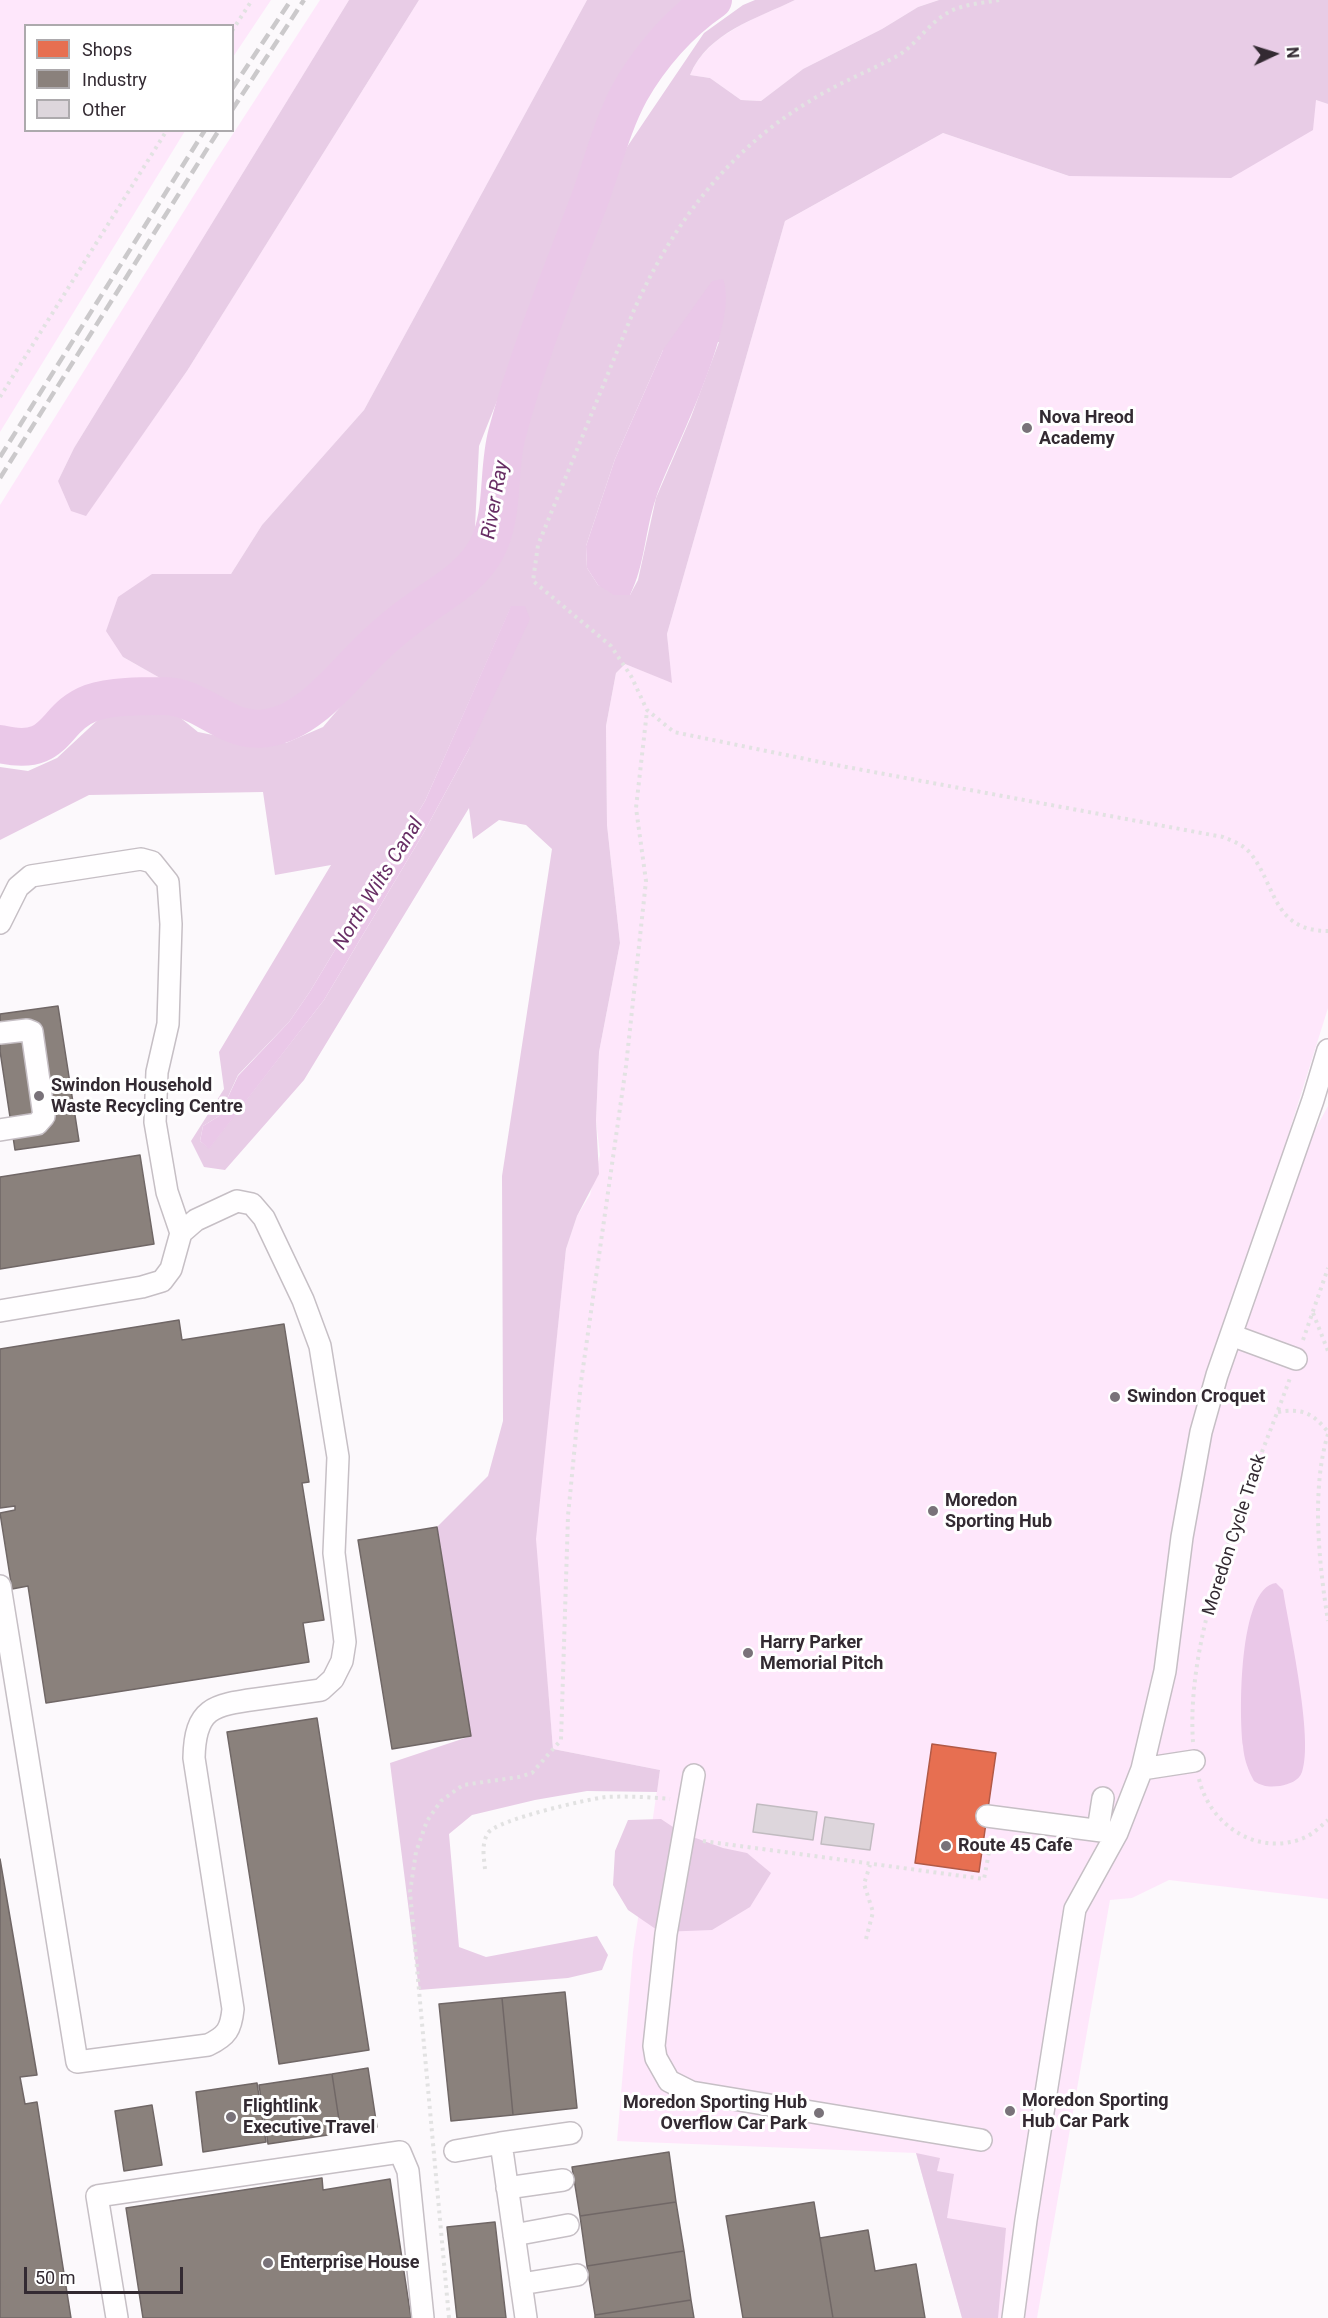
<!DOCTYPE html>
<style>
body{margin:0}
#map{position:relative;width:1328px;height:2318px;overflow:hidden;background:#fcf9fc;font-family:Roboto,sans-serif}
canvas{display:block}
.legend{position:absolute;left:24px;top:24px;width:210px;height:108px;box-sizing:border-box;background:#fff;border:2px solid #adaaad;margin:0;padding:8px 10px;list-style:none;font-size:18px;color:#332a32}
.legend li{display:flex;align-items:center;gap:12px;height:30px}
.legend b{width:30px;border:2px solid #adaaad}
.north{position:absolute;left:1244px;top:24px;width:60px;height:60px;-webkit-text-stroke:4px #fff;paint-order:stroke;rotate:86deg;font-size:16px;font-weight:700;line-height:24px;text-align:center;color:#332a32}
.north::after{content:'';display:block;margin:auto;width:21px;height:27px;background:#332a32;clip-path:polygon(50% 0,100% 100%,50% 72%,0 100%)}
.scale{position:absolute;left:24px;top:2267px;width:159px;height:27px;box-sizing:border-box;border:3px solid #332a32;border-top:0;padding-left:8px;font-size:18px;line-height:21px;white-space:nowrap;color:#332a32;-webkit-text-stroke:4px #fff;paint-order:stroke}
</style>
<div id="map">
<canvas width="1328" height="2318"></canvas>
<ul class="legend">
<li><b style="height:16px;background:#e76f51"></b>Shops</li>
<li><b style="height:16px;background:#8a817c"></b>Industry</li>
<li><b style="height:16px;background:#ddd6dc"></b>Other</li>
</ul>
<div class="north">N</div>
<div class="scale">50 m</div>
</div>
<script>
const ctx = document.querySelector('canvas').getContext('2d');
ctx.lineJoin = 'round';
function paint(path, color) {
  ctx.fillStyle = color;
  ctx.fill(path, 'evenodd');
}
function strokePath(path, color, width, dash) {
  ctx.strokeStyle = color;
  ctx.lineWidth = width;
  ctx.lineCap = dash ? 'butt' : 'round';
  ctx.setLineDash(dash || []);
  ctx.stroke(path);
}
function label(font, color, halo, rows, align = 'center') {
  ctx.font = font + ' Roboto,sans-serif';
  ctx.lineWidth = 6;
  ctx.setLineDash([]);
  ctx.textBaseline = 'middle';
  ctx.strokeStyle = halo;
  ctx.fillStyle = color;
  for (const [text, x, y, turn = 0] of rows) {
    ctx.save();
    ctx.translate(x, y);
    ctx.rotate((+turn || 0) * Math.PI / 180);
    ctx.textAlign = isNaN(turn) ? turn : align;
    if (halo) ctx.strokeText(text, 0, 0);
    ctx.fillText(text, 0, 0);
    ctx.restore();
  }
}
const green = new Path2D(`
 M0,0H271L233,57L232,26H26V130L185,131L0,432Z
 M320,0H349L74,448L58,481L86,515L187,371L419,0H587L364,410L262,525L231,574H152L123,657L160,678L117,685L34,729L0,728V505L216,160Z
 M795,0H939L918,7L882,29L803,69L761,101L741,100L710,78L690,75C708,33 755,19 795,0Z
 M1316,100L1328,104V1008L1256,1238L1328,1106V1899L1169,1880L1132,1898L1110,1900L1037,2318H962L916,2153L617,2141L633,1952L660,1770L553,1749L535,1539L566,1249L577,1216L590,1195L600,1155L596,1120L599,1052L620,943L607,825L606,726L616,673L625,664L671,682L667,634L785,221L943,133L1069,176Z`);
const forest = new Path2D(`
 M349,0H419L187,371L86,516L71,511L58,481L74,448Z
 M587,0H698L647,42L615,106L479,446L474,547L451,580L381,621L303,702L275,715H243L160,678L123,657L106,631L118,597L152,574H231L262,525L364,410Z
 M755,0H795C756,19 708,32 690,75L710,78L741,100L761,101L803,69L882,29L918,7L939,0H1328V104L1316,100L1313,130L1231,178L1069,176L943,133L785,221L667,634L672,683L625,664L616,673L606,726L607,825L620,943L599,1052L596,1120L599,1174L577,1216L566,1249L536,1539L553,1749L660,1770L657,1792L587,1791L535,1800L472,1815L449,1834L459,1947L486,1957L597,1936L608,1955L602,1970L568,1978L419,1990L390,1763L471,1736L437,1527L488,1476L503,1421L502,1176L552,849L526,825L499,820L473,839L469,808L304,1080L225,1170L204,1167L191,1141L224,1089L219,1052L331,865L275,875L263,792L89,795L0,840V767L28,771L57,758L101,717L148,707L172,711L198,732L243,741L286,743L323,727L395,643L465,597L489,545L505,444L627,147L704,33L743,5ZM719,342L691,417L656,498L638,580L630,595L598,585L587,568L586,546L615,459L663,350ZM511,607L469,749L423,834L324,1000L209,1148L200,1141L203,1126L219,1116L238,1075L289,1022L309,993L425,801Z
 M661,1819L682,1833L723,1848L747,1853L771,1873L750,1907L712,1930L660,1932L628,1910L613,1885L615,1851L628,1820Z
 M916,2153L940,2158L937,2171L954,2174L947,2218L1006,2228L998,2318H962Z`);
const water = new Path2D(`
 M723,279C741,323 672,452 656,498C645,530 645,565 630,595H614L598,585L587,568L586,546L615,459L663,350L712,281Z
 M511,606H525L530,619L469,749L423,834L324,1000L209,1149L200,1141L203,1126L219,1116L238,1076L289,1022L309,993L425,801Z
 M1276,1583L1283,1590C1289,1628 1314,1739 1302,1772C1299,1781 1289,1784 1280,1786C1270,1787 1263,1787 1254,1781C1248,1770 1244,1759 1243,1746C1239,1717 1238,1587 1276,1583Z`);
const shops = new Path2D(`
 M932,1744L996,1753L979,1872L915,1863Z`);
const industry = new Path2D(`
 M58,1006L79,1141L15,1150L0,1051V1014Z
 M140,1155L154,1244L0,1269V1177Z
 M179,1320L182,1340L284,1324L309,1482L302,1483L324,1620L303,1623L309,1662L46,1703L28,1586L12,1589L0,1513L15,1510V1506L0,1508V1349Z
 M437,1527L471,1736L392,1749L358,1540Z
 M317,1718L369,2050L279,2064L227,1732Z
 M0,1859L37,2075L20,2077L25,2104L37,2102L71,2318H0Z
 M565,1992L577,2108L513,2115L502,1998Z
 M502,1998L513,2115L451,2121L439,2004Z
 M368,2068L377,2127L341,2133L332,2074Z
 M332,2074L341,2133L268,2144L259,2085Z
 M257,2083L266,2142L203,2152L196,2092Z
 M152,2105L162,2165L124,2171L115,2111Z
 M669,2152L676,2202L580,2216L572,2167Z
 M322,2178L323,2190L390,2179L411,2318H143L126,2208Z
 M676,2202L684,2251L587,2266L580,2216Z
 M814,2202L833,2318H743L726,2216Z
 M495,2222L506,2318H457L447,2227Z
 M868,2230L875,2271L916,2264L925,2318H833L820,2238Z
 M684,2251L691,2300L595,2315L587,2266Z
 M691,2300L694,2318H595V2315Z`);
const river = new Path2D(`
 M0,744C59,758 51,718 91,703C112,696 141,696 162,696C202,695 226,735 267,728C309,722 341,678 370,650C386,634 406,618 425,605C449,588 471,576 486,550C505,515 497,471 507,434C528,355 559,280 588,204C602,167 611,127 630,92C650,57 679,23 713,0`);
const building = new Path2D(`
 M757,1804L817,1812L813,1840L753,1832Z
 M825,1817L874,1824L870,1850L821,1844Z`);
const path = new Path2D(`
 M999,0C983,3 965,4 951,11C930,21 918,43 899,55C870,71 838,83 810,101C729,149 672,225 634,310L538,545L533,581L611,646L631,676L647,710L674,732L825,763L1223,837C1233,841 1244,845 1251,854C1276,886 1273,931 1328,931
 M232,31L252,0
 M0,397L167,130
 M1313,1313L1328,1351
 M1303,1340L1328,1268
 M1278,1412C1302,1408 1313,1413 1328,1432
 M1328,1434C1311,1489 1319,1564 1328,1621
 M1193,1742C1185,1626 1251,1486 1290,1378
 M1199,1779C1210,1826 1259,1858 1306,1837C1314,1833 1321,1826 1328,1820
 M703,1841L984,1879L992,1836
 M485,1869C484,1858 481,1844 488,1833C496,1820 588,1799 606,1797C627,1796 649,1797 670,1799
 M866,1939L873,1912L864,1884L870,1865
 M449,2318L410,1892L416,1852L427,1821L441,1801L463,1785L519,1777L532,1773L561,1740L568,1516L581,1382L626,1066L646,881L636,808L647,711`);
const minor = new Path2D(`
 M0,923L18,887L31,876L141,859L152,862L168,882L171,924L168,1024L157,1072L155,1122L167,1192L181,1233
 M0,1033L27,1030L32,1032L44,1116L37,1124L0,1130
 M0,1311L142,1287L162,1281L171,1269L181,1233L196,1220L237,1201L252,1204L264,1218L303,1300L320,1346L338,1457L334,1553L345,1642L342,1661L333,1679L321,1690C300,1693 278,1696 257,1699C213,1705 195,1708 194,1758L233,2009C231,2029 227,2036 208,2045L77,2062L0,1586
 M1231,1335L1296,1359
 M1142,1769L1194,1761
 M694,1775L666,1934L654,2046L656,2058L669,2081L691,2092L981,2140
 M987,1816L1117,1833
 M1098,1830L1103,1798
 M455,2151L501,2143
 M507,2188L563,2180
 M514,2235L568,2225
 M521,2284L577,2275
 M117,2318L97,2196L400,2152L408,2171L423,2318
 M526,2318L501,2143L571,2133
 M1013,2318L1026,2220L1075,1909L1117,1833L1142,1769L1165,1671L1182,1537L1201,1432L1217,1375L1313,1100L1328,1050`);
const rail = new Path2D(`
 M232,89L291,0
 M232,110L304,0
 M0,457L205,130
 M0,478L219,130`);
const markers = [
 [1027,428,6,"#797279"],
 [39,1096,6,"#797279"],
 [1115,1397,6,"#797279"],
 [933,1511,6,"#797279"],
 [748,1653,6,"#797279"],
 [946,1846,6,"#797279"],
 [1010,2111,6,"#797279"],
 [819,2113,6,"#797279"],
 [231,2117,6,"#797279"],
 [268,2263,6,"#797279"]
];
const poiNames = [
 ["Nova Hreod",1039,418],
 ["Academy",1039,439],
 ["Swindon Household",51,1086],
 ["Waste Recycling Centre",51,1107],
 ["Swindon Croquet",1127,1397],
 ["Moredon",945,1501],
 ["Sporting Hub",945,1522],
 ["Harry Parker",760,1643],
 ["Memorial Pitch",760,1664],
 ["Route 45 Cafe",958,1846],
 ["Moredon Sporting",1022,2101],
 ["Hub Car Park",1022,2122],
 ["Moredon Sporting Hub",807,2103,"right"],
 ["Overflow Car Park",807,2124,"right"],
 ["Flightlink",243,2107],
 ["Executive Travel",243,2128],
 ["Enterprise House",280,2263]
];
const streetNames = [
 ["Moredon Cycle Track",1235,1535,-72]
];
const waterNames = [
 ["River Ray",496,500,-80],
 ["North Wilts Canal",379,884,-58]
];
paint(green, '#fee7fb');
paint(forest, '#e8cce6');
paint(water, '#eac8e8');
paint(shops, '#e76f51');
strokePath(shops, '#b15a48', 1.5);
paint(industry, '#8a817c');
strokePath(industry, '#706766', 1.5);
strokePath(river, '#eac8e8', 38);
paint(building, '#ddd6dc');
strokePath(building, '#c1bbc0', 1.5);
strokePath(minor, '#c6bfc5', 24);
strokePath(path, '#e2e2e2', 4, [3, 4.5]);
strokePath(minor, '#fffeff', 21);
strokePath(rail, '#cbc9cb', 4.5, [12, 6]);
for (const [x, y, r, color] of markers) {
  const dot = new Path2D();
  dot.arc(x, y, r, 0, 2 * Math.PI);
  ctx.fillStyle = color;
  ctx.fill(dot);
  strokePath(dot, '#fff', 2);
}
label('bold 18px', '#332a32', '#fff', poiNames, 'left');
label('18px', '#332a32', '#fff', streetNames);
label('italic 20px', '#682e65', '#fff', waterNames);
</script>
